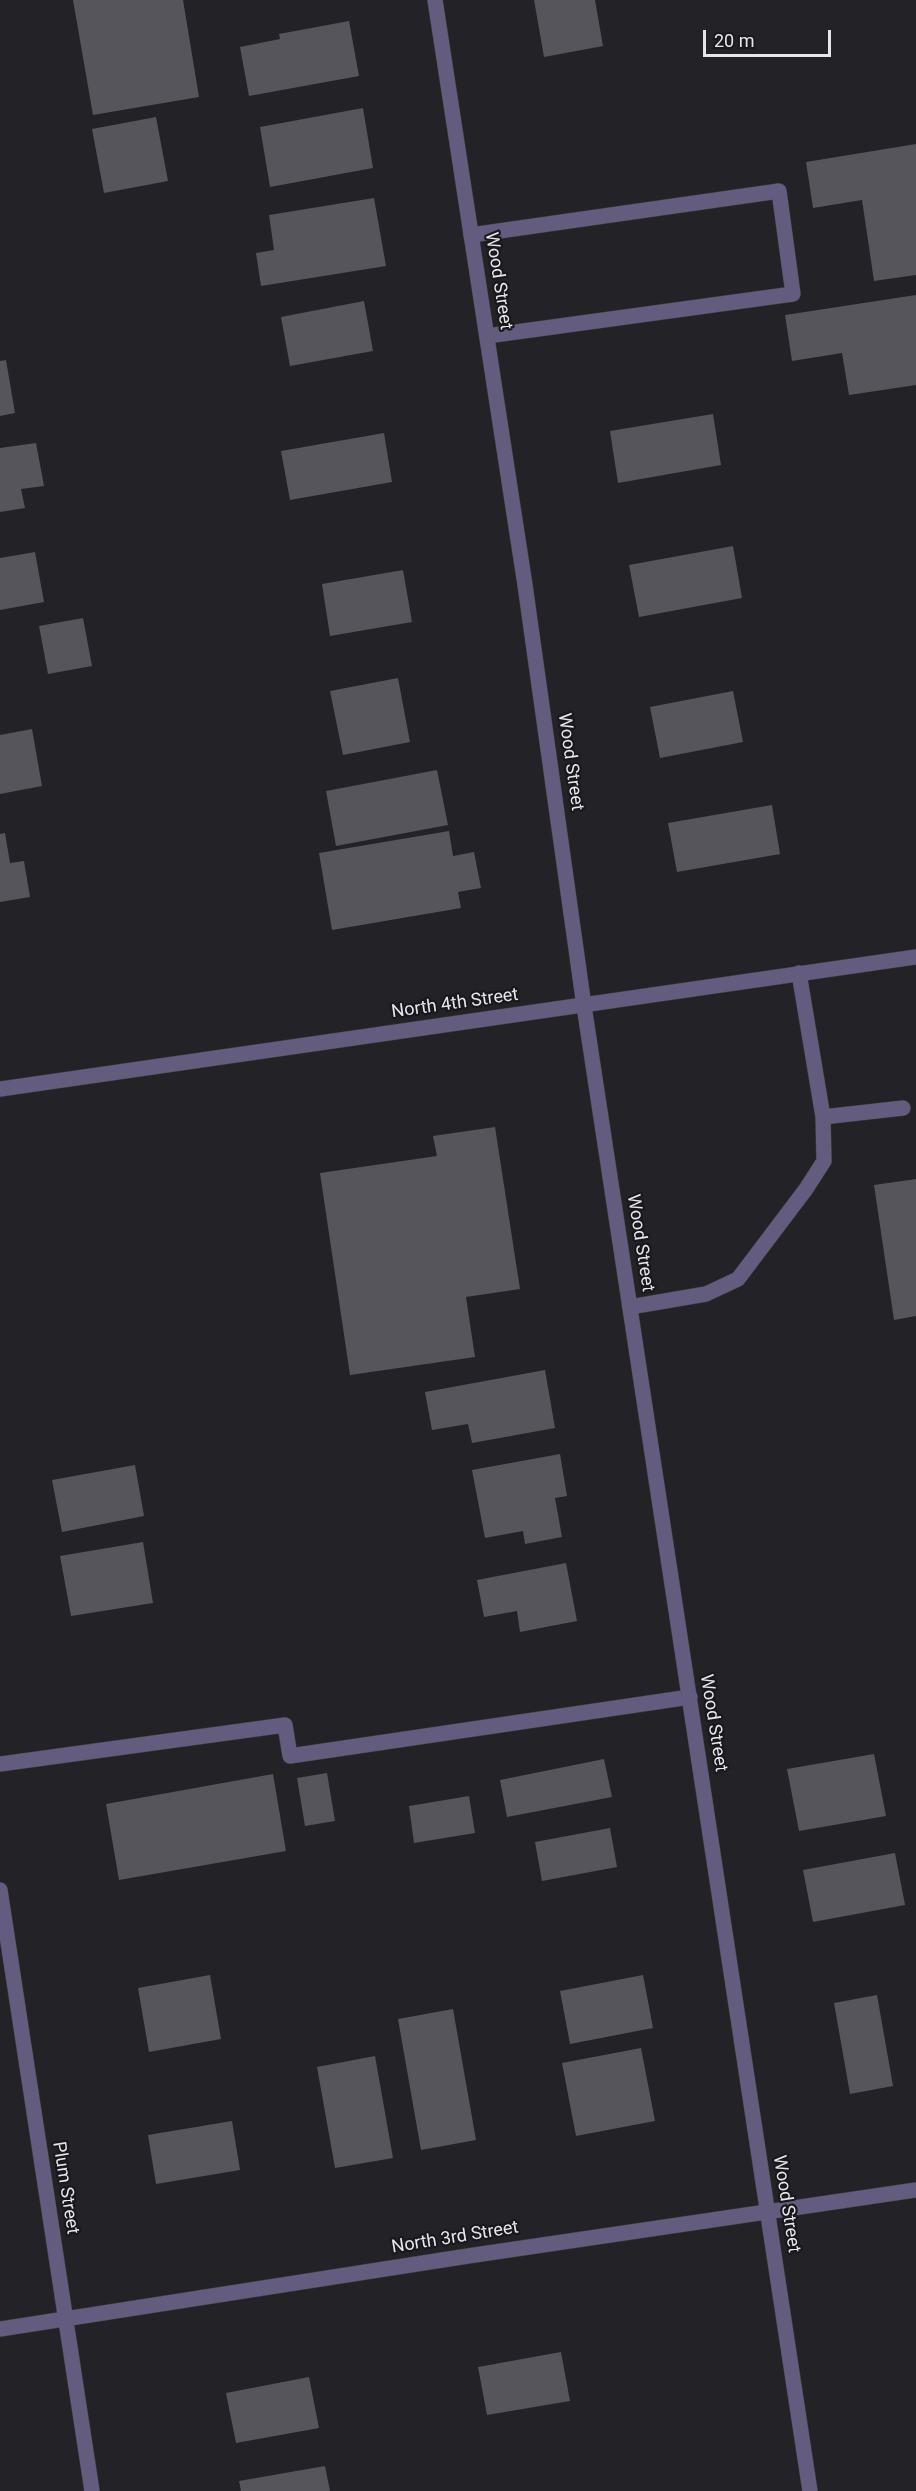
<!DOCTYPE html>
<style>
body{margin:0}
#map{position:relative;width:916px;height:2491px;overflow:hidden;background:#222227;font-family:Roboto,sans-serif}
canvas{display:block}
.scale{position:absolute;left:703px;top:30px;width:128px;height:27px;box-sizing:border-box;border:3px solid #e7e7eb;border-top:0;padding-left:8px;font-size:18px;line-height:21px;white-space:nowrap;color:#e7e7eb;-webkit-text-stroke:4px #19181d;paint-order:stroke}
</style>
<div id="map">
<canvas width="916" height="2491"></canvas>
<div class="scale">20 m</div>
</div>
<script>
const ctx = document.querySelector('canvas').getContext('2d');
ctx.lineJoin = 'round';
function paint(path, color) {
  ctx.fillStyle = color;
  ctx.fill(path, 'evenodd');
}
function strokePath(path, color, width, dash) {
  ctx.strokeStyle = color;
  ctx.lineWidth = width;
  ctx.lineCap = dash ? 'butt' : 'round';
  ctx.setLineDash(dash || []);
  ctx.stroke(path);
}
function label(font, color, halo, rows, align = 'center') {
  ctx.font = font + ' Roboto,sans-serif';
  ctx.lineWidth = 4.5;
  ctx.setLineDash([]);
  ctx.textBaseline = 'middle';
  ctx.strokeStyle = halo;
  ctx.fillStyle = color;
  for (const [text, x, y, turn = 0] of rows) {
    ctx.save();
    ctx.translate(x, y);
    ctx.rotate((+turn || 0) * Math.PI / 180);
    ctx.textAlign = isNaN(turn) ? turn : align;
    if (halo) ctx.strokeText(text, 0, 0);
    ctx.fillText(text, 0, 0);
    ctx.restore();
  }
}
const building = new Path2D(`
 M73,0H183L199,97L93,115Z
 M534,0H595L603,46L544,57Z
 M349,21L359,76L249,96L240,47L280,39L279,34Z
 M363,108L373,168L270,187L260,127Z
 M156,117L168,181L104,193L92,129Z
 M916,144V275L874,281L862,200L813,208L806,162Z
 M374,198L386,266L261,286L256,253L274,250L269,215Z
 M916,295V385L849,395L842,353L792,361L785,315Z
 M364,301L373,351L290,366L281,317Z
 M6,360L15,413L0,416V361Z
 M713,414L721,465L618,483L610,431Z
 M384,433L392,482L290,500L281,451Z
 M36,443L44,486L21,489L25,508L0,512V448Z
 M733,546L742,598L639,617L629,565Z
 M35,552L44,602L0,610V558Z
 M403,570L412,622L330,636L322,584Z
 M83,618L92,666L48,674L39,626Z
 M398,678L410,742L343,755L330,691Z
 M733,691L743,742L660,758L650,707Z
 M32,729L42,786L0,794V735Z
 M437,770L448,825L336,846L326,791Z
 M772,805L780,854L677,872L668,823Z
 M449,831L453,856L474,852L481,888L458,892L461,908L332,930L319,853Z
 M5,833L10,863L24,861L30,897L0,902V834Z
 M495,1127L520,1289L466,1297L475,1357L350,1375L320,1173L437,1156L433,1136Z
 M916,1179V1316L894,1320L874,1185Z
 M545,1370L555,1428L472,1443L468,1424L432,1430L425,1392Z
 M560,1454L567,1496L555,1498L562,1537L525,1544L523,1531L485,1538L472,1470Z
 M135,1465L144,1516L62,1532L52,1480Z
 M143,1542L153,1603L71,1616L60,1556Z
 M566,1563L577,1621L520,1632L517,1611L484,1617L477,1580Z
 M874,1754L886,1816L799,1831L787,1769Z
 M604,1759L612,1797L507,1817L500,1780Z
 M327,1773L335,1821L305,1826L297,1778Z
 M273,1774L286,1851L119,1880L106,1804Z
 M469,1796L475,1833L414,1843L409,1806Z
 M610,1828L617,1867L542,1881L535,1842Z
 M895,1853L905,1905L813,1922L803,1870Z
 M210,1975L221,2039L149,2052L138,1988Z
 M643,1975L653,2028L570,2044L560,1991Z
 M877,1995L893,2086L850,2094L834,2003Z
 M453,2009L476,2140L421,2150L398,2019Z
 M641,2048L655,2121L576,2136L562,2063Z
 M375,2056L393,2158L335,2168L317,2067Z
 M232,2121L240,2170L156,2184L148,2135Z
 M561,2352L570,2401L487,2415L478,2367Z
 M309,2377L319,2428L236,2443L226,2393Z
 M325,2466L330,2491H241L239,2481Z`);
const lane = new Path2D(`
 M471,235L779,191L793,294L487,336
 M823,1117L903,1108
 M630,1307L706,1294L738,1279L806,1189L824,1161L823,1117L799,973
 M0,1764L285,1725L290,1756L690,1697`);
const street = new Path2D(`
 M435,0L525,585L584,1006L810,2491
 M0,1089L916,957
 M0,1890L92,2491
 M0,2329L468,2256L916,2190`);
const streetNames = [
 ["Wood Street",498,281,81],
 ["Wood Street",570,762,82],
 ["North 4th Street",455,1004,-8],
 ["Wood Street",640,1243,81],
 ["Wood Street",713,1723,81],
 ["Plum Street",65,2188,81],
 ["Wood Street",786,2204,81],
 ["North 3rd Street",455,2238,-9]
];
paint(building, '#56555b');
strokePath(lane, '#3e3e42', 16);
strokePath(street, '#3e3e42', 16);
strokePath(lane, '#635c7e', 15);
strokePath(street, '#635c7e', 15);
label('18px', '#e7e7eb', '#19181d', streetNames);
</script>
